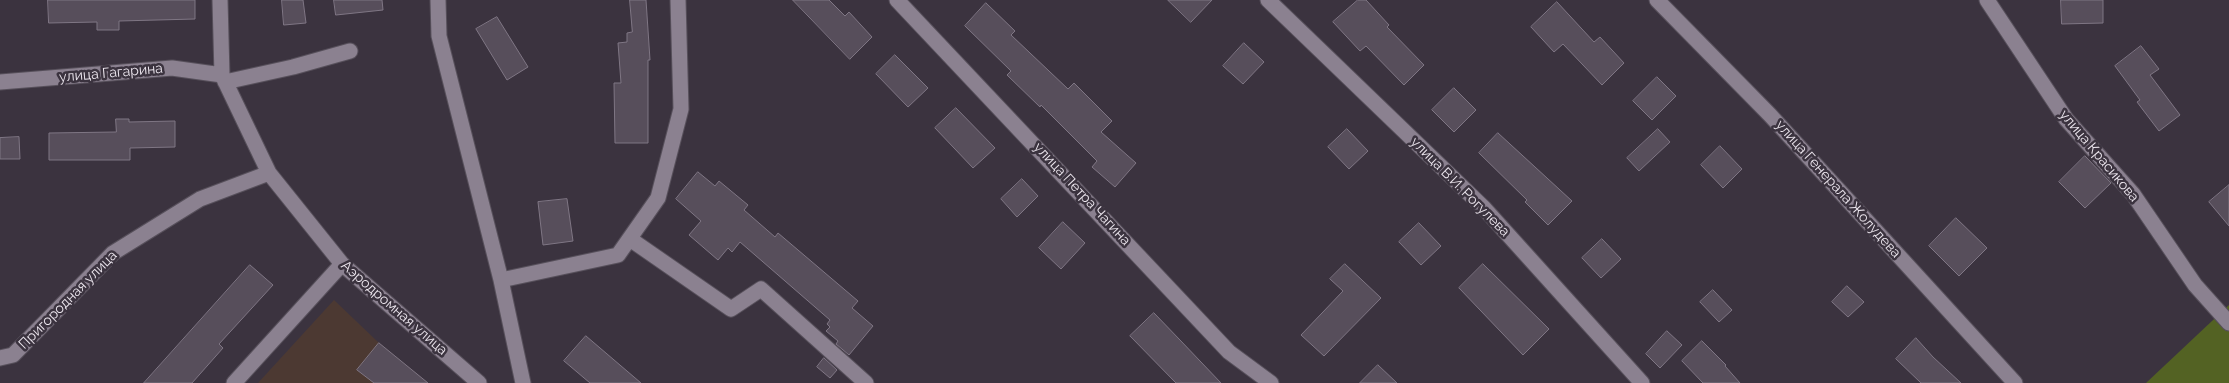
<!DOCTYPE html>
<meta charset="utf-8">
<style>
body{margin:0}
canvas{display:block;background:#3b333f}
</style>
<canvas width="2229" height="383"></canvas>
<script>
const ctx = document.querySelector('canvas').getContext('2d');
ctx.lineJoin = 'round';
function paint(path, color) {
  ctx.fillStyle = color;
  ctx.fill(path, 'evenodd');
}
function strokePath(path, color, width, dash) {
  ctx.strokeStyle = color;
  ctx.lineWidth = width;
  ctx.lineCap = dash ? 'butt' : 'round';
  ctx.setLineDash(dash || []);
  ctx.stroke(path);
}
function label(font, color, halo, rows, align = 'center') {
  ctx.font = font + ' Raleway,sans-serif';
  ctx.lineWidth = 5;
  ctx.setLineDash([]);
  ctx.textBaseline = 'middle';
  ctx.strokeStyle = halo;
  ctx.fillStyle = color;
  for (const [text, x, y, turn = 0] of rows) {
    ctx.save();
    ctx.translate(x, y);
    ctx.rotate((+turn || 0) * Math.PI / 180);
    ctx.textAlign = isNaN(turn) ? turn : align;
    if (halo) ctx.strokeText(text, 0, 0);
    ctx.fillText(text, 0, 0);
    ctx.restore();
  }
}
const industrial = new Path2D(`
 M334,300L379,343L428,383H258Z`);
const green = new Path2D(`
 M2229,305V383H2146Z`);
const building = new Path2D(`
 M48,0H195V19L119,21V30H97V22L49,23Z
 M282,0H303L306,23L284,25Z
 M334,0H382L383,10L336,15Z
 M630,0H646L650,60H648V143H615L614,83H621L618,43L627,42V33L632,32Z
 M793,0H829L845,16L849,12L872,37L850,59Z
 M1168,0H1212L1191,22Z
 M1358,0H1366L1389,25L1387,27L1424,65L1404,85L1366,46L1360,51L1333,22Z
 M2061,0H2103V23L2062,24Z
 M1557,2L1594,42L1600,37L1624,63L1602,85L1563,44L1554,52L1531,27Z
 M986,3L1015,31L1011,35L1068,89L1074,83L1112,121L1101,132L1136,163L1115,187L1092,167L1097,161L1041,105L1040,107L1007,75L1011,71L965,26Z
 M497,17L528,67L507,80L476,29Z
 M1244,43L1264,62L1243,84L1223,66Z
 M2141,46L2159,69L2150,75L2180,115L2159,131L2137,102L2140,100L2115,66Z
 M895,55L928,88L908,107L876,74Z
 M1657,77L1676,96L1652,120L1633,101Z
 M1454,88L1476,110L1454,132L1432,110Z
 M956,108L995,148L973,168L935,128Z
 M116,119H129V122L175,121V147L130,148V160H49V133L116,132Z
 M1347,129L1368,151L1349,169L1328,147Z
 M1658,129L1670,142L1639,171L1627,158Z
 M1498,133L1572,201L1548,225L1525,202L1527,200L1479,153Z
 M19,137L20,159H0V138Z
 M1720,146L1742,169L1723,188L1701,165Z
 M2085,156L2111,183L2085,208L2059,182Z
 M698,172L715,186L719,181L748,205L744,210L775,237L778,233L858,301L852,308L873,326L849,355L836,344L838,341L826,331L830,327L827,324L830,320L740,242L732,252L728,248L718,260L689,235L701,221L676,199Z
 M1022,179L1038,196L1017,217L1001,199Z
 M2229,185V226L2209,202Z
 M567,199L573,241L543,245L538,202Z
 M1956,218L1987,248L1959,276L1929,246Z
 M1063,222L1085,243L1061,269L1039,248Z
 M1419,223L1441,246L1421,265L1399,242Z
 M1602,239L1621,259L1601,278L1582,258Z
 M1345,264L1381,298L1324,356L1301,335L1343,291L1330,279Z
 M1483,264L1549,329L1523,355L1459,288Z
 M250,265L273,285L219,344L223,348L192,383H144Z
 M1847,286L1864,302L1848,317L1832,302Z
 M1713,290L1732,310L1719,322L1700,302Z
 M1154,313L1180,340L1221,383H1176L1130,336Z
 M1667,331L1682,345L1660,368L1646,354Z
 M586,336L641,383H590L564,361Z
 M1916,338L1933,357L1961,383H1921L1896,359Z
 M1702,341L1726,365L1725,366L1740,383H1703L1682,361Z
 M379,343L428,383H374L357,370Z
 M824,358L837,370L830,378L817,367Z
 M1378,365L1397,383H1360Z`);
const minor = new Path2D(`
 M220,0L222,75L269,173L342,264L479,383
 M438,0L439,36L501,280L523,383
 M897,0L1229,352L1271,383
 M1268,0L1484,208L1642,383
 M1657,0L1770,115L2015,383
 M1987,0L2066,119L2133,194L2195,285L2229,323
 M0,82L172,68L222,75
 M225,82L293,67L350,51
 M630,239L731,309L761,289L866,383
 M501,280L618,255L658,198L681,109L678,0
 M0,358L13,355L113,253L200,199L269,173
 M234,383L342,264`);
const streetNames = [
 ["улица Гагарина",111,73,-5],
 ["улица Красикова",2099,156,50],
 ["улица В.И. Рогулева",1460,187,45],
 ["улица Генерала Жолудева",1838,189,48],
 ["улица Петра Чагина",1082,194,47],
 ["Пригородная улица",68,300,-45],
 ["Аэродромная улица",394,308,41]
];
paint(industrial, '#4c3932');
paint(green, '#536223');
paint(building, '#574e5b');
strokePath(building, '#7f7684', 1);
strokePath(minor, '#57505b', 17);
strokePath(minor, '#8b8190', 15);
label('14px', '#eee8f0', '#3b333f', streetNames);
</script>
